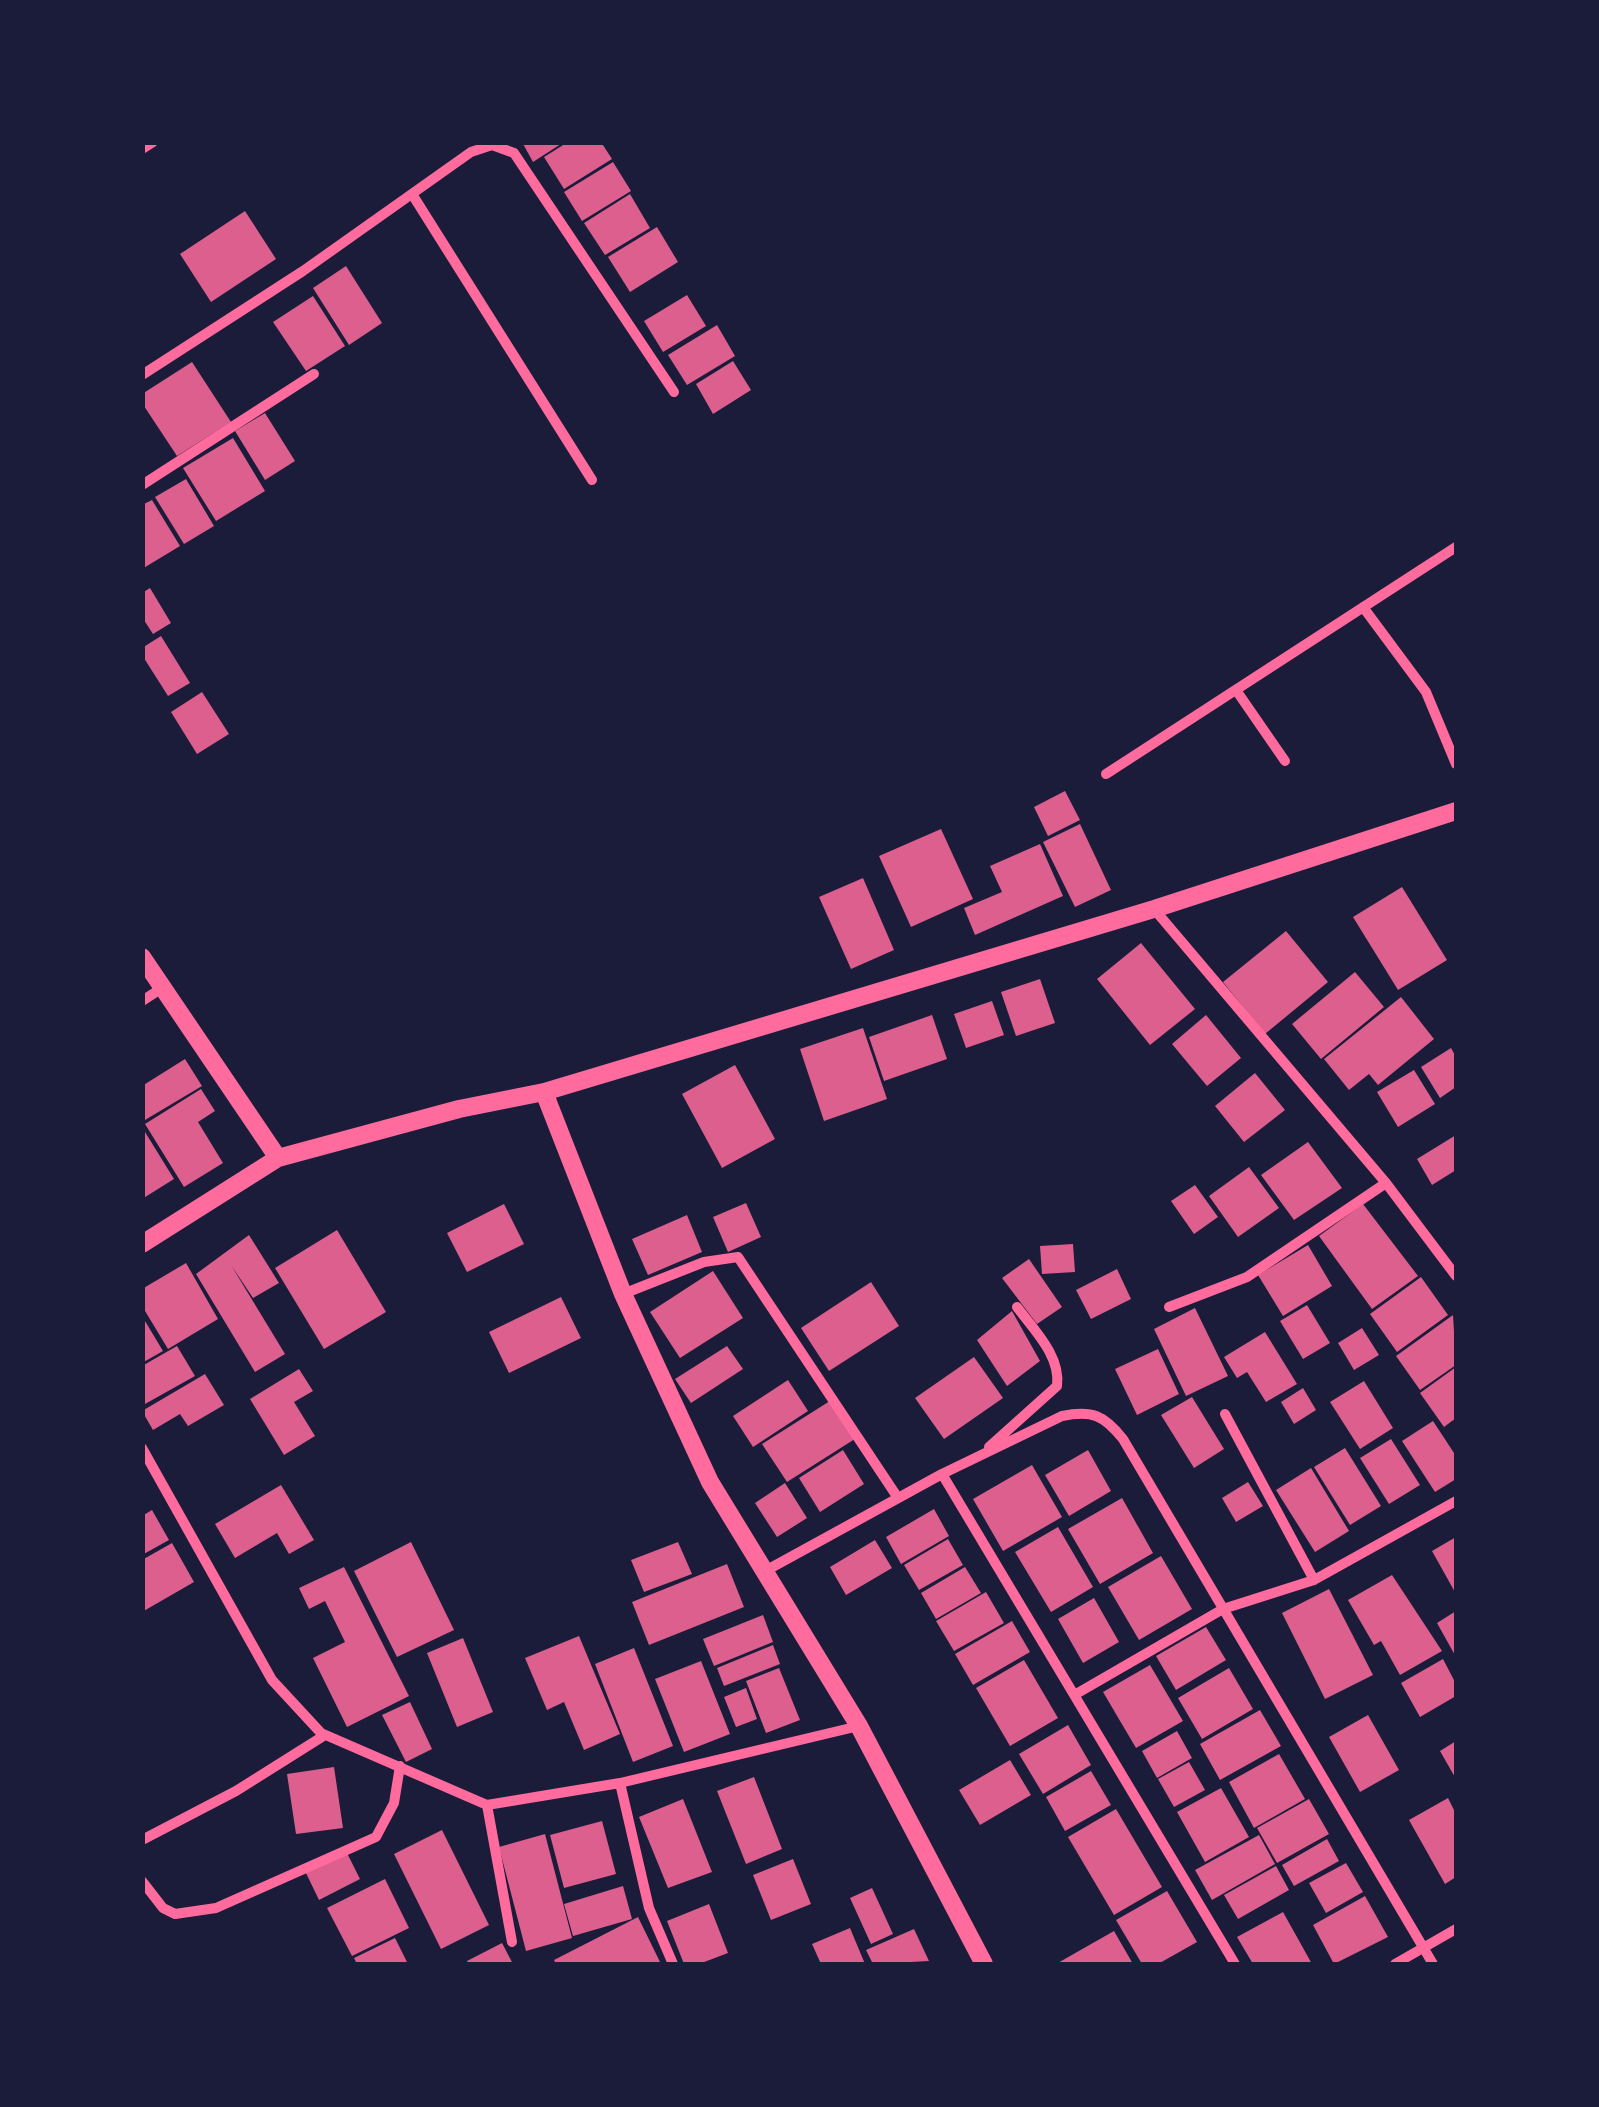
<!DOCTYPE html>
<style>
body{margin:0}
#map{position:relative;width:1599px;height:2107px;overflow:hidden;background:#1b1b3a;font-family:"Playfair Display",serif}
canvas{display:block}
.frame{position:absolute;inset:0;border:145px solid #1b1b3a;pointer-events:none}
</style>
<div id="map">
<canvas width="1599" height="2107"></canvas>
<div class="frame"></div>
</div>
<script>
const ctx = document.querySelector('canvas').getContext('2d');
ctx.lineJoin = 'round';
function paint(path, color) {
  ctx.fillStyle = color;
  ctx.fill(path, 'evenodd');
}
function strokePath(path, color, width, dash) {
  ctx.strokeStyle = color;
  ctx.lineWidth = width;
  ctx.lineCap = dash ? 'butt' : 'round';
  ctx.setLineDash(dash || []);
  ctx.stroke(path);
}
const building = new Path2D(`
 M522,142H564L533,162Z
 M568,142H601L612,159L564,189L544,157Z
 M613,162L631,191L582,221L564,192Z
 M630,194L650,228L605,255L584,223Z
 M245,211L276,259L211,302L180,254Z
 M657,227L678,262L630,292L608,257Z
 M346,266L382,323L349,345L313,288Z
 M687,295L706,326L663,352L644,321Z
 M313,296L345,346L306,371L273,322Z
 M717,325L735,356L687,385L668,355Z
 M733,361L751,390L713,414L696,384Z
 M192,362L231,422L177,456L142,403V394Z
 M265,413L295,461L265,480L235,431Z
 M233,438L265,491L216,521L183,468Z
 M186,479L214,526L184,544L155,497Z
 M152,500L180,546L142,569V505Z
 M150,588L171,623L153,634L142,617V593Z
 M161,636L190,683L168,696L142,655V648Z
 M202,692L229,734L197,754L171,712Z
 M1065,791L1080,820L1048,836L1034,807Z
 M1080,824L1111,890L1075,907L1043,842Z
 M941,829L973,899L911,927L879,856Z
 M1040,844L1063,896L975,935L964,908L1002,892L990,866Z
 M863,878L894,950L851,969L819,897Z
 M1402,887L1447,960L1398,990L1353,917Z
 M1286,931L1328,982L1265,1034L1223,982Z
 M1141,943L1195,1009L1150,1045L1097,979Z
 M1355,972L1384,1007L1321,1059L1292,1024Z
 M1040,979L1055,1023L1016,1036L1001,992Z
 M1401,997L1434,1039L1378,1085L1369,1074L1349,1090L1324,1059Z
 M992,1001L1004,1035L966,1048L954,1014Z
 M932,1015L947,1059L884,1081L869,1037Z
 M1206,1015L1241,1058L1207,1086L1172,1044Z
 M863,1028L887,1099L824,1121L800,1049Z
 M1451,1048L1456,1057V1087L1440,1098L1421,1067Z
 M185,1059L202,1086L145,1120L142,1086Z
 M735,1065L775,1139L722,1168L682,1094Z
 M1414,1070L1435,1104L1398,1127L1377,1092Z
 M1255,1073L1285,1110L1244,1142L1215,1106Z
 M201,1089L215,1111L198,1122L223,1163L184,1187L145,1124Z
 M145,1132L174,1179L142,1199V1134Z
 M1456,1135V1170L1432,1185L1417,1159Z
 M1308,1142L1342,1188L1294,1220L1261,1175Z
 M1249,1167L1279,1208L1238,1237L1209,1196Z
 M1195,1185L1218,1217L1194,1234L1171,1201Z
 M746,1203L761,1237L728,1252L713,1217Z
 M504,1204L524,1244L467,1272L447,1233Z
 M1363,1204L1418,1276L1372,1309L1319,1236Z
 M687,1215L702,1252L648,1275L632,1239Z
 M337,1230L386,1312L324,1349L275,1268Z
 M249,1235L279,1283L253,1298L231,1265L285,1354L255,1372L196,1274Z
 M1073,1244L1075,1272L1042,1274L1040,1246Z
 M1308,1245L1332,1286L1283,1316L1258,1275Z
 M1029,1259L1062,1307L1037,1324L1002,1278Z
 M186,1263L218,1319L168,1349L142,1306V1289Z
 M1117,1269L1131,1299L1091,1319L1076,1290Z
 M713,1271L743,1318L680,1358L650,1312Z
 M1421,1277L1448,1315L1397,1352L1370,1314Z
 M871,1282L899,1326L829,1371L801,1328Z
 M561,1297L581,1338L509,1373L489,1332Z
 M1307,1305L1330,1343L1303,1359L1280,1321Z
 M1195,1308L1228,1376L1186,1396L1154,1329Z
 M1012,1311L1040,1361L1007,1386L977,1340Z
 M1453,1315L1456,1365L1420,1390L1396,1356Z
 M142,1316L163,1351L142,1363Z
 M1362,1328L1379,1355L1354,1370L1338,1343Z
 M1265,1332L1297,1384L1266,1402L1247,1372L1237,1378L1224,1357Z
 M177,1346L195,1376L145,1404L142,1366Z
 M727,1346L743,1369L691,1403L675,1379Z
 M1158,1349L1179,1394L1137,1415L1115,1369Z
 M974,1357L1003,1398L944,1439L915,1398Z
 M1456,1367V1418L1444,1427L1420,1393Z
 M299,1369L313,1391L294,1402L315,1436L284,1455L250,1399Z
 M205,1374L224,1405L188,1426L180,1414L153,1430L142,1411Z
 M788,1380L808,1411L753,1447L733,1416Z
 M1364,1381L1393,1428L1360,1449L1330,1402Z
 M1303,1388L1316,1410L1294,1424L1281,1402Z
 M1192,1397L1224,1449L1194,1468L1161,1415Z
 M833,1399L858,1437L787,1482L762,1444Z
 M1433,1421L1456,1456V1479L1435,1492L1402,1441Z
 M1391,1439L1420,1485L1389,1504L1360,1458Z
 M1345,1448L1381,1506L1350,1525L1314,1467Z
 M843,1450L864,1484L820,1512L799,1478Z
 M1088,1450L1111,1491L1069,1516L1045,1475Z
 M1032,1465L1062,1517L1003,1551L973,1499Z
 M1311,1468L1349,1531L1315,1552L1276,1490Z
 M1248,1482L1263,1506L1236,1522L1222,1498Z
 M785,1483L807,1518L777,1537L755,1503Z
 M281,1485L314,1540L289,1554L277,1533L235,1558L215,1524Z
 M1122,1498L1153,1553L1100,1584L1068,1529Z
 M934,1509L949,1536L901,1564L886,1537Z
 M152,1510L169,1540L142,1555V1516Z
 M1058,1527L1093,1587L1051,1612L1015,1552Z
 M1456,1537V1594L1432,1551Z
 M948,1539L963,1565L919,1590L904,1565Z
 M875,1540L892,1568L846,1595L830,1567Z
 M411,1542L454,1630L397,1657L354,1571Z
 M678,1542L692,1574L644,1592L631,1560Z
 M172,1543L194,1582L142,1612V1560Z
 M1161,1556L1192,1609L1139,1640L1108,1587Z
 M727,1564L744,1607L649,1645L632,1602Z
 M344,1567L409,1696L347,1727L313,1658L345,1642L325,1601L309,1609L299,1588Z
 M965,1567L981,1593L936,1619L921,1593Z
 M1392,1575L1442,1651L1400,1675L1381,1641L1374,1645L1348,1600Z
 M1329,1589L1373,1675L1325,1699L1282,1613Z
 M986,1592L1004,1623L954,1651L936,1621Z
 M1094,1598L1119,1642L1083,1663L1058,1619Z
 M1456,1611V1657L1437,1623Z
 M763,1615L773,1642L714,1666L703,1639Z
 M1012,1621L1030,1652L973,1685L955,1654Z
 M1206,1627L1226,1660L1176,1690L1156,1656Z
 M579,1636L620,1734L584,1750L564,1702L547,1710L525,1658Z
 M463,1638L493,1712L457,1727L427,1653Z
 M773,1645L780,1664L724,1686L717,1668Z
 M634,1648L673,1746L633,1762L595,1664Z
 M1443,1659L1456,1684V1696L1420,1717L1401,1683Z
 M1024,1660L1058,1718L1010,1746L976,1688Z
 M701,1661L730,1734L684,1752L655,1679Z
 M1150,1665L1183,1721L1136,1748L1103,1692Z
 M779,1668L800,1720L766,1733L746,1681Z
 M1229,1668L1253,1709L1202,1739L1178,1698Z
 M746,1688L757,1719L736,1727L724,1697Z
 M410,1702L432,1749L406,1762L382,1715Z
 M1260,1710L1281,1746L1220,1780L1200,1744Z
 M1368,1715L1399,1770L1360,1792L1329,1737Z
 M1068,1725L1091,1765L1043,1794L1019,1754Z
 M1177,1731L1192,1758L1157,1778L1142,1751Z
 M1456,1741V1779L1440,1751Z
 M1279,1754L1305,1799L1254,1828L1229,1782Z
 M1010,1760L1031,1795L980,1825L959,1790Z
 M1189,1762L1205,1790L1174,1807L1158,1779Z
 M334,1767L343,1828L296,1834L287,1774Z
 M1091,1771L1111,1805L1065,1831L1046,1797Z
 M754,1777L782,1849L746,1864L717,1791Z
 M1221,1788L1249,1837L1205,1862L1177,1812Z
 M1448,1798L1456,1814V1877L1445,1884L1409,1820Z
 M683,1799L712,1872L668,1888L639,1817Z
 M1309,1799L1329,1834L1277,1863L1257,1828Z
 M1116,1809L1162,1887L1114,1915L1068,1837Z
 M602,1821L616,1874L564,1888L550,1835Z
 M442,1830L489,1925L441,1949L394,1854Z
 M545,1834L572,1938L526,1951L499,1847Z
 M1259,1835L1275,1864L1212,1900L1195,1870Z
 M1327,1839L1339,1861L1294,1886L1282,1865Z
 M346,1851L360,1879L319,1900L305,1871Z
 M793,1859L811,1904L771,1920L753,1875Z
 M1346,1863L1363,1892L1326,1913L1309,1883Z
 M1276,1866L1289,1890L1238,1919L1224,1895Z
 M385,1879L409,1928L352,1956L327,1908Z
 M623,1886L632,1919L573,1936L564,1904Z
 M872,1888L893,1934L871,1944L850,1898Z
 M1167,1891L1197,1942L1158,1964H1142L1116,1920Z
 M1365,1896L1388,1937L1334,1964L1313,1925Z
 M709,1904L728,1953L699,1964H684L667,1921Z
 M1283,1912L1312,1964H1253L1237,1937Z
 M638,1917L660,1962L556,1964L554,1960Z
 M850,1928L865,1964H821L812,1944Z
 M914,1929L929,1961L873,1964L866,1950Z
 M1114,1931L1133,1964H1056Z
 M395,1938L408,1964H357L354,1958Z
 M502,1943L513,1964H468L467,1961Z`);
const minor = new Path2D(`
 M142,149L153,142
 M412,194L592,480
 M142,375L303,271L471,152L492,145L514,153L674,392
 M142,485L314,374
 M1363,607L1426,692L1456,764
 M1236,690L1285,761
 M1106,774L1456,547
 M1154,909L1386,1183L1456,1276
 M142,1001L162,988
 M623,1294L704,1262L738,1257L898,1498
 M1169,1307L1247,1277L1386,1183
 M1225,1414L1314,1580
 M989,1447L1057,1386C1061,1356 1034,1330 1017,1307
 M142,1448L272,1680L321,1733L487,1805L620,1783L859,1726
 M942,1474L1235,1964
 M767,1570L942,1474L1062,1416C1092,1410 1104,1415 1123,1439L1433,1964
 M1076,1694L1223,1609L1314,1580L1456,1501
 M620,1783L649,1908L673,1964
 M487,1805L512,1942
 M142,1840L236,1791L325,1735
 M142,1881L163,1908L175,1914L216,1908L376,1837L394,1803L400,1766
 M1395,1964L1456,1929`);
const tertiary = new Path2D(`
 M142,957L278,1158
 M544,1092L623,1294L710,1482L859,1726L984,1964
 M142,1244L278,1158L459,1109L544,1092L1154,909L1456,811`);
paint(building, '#dd5f8e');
strokePath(minor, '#ff6b9d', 10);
strokePath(tertiary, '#ff6b9d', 18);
</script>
